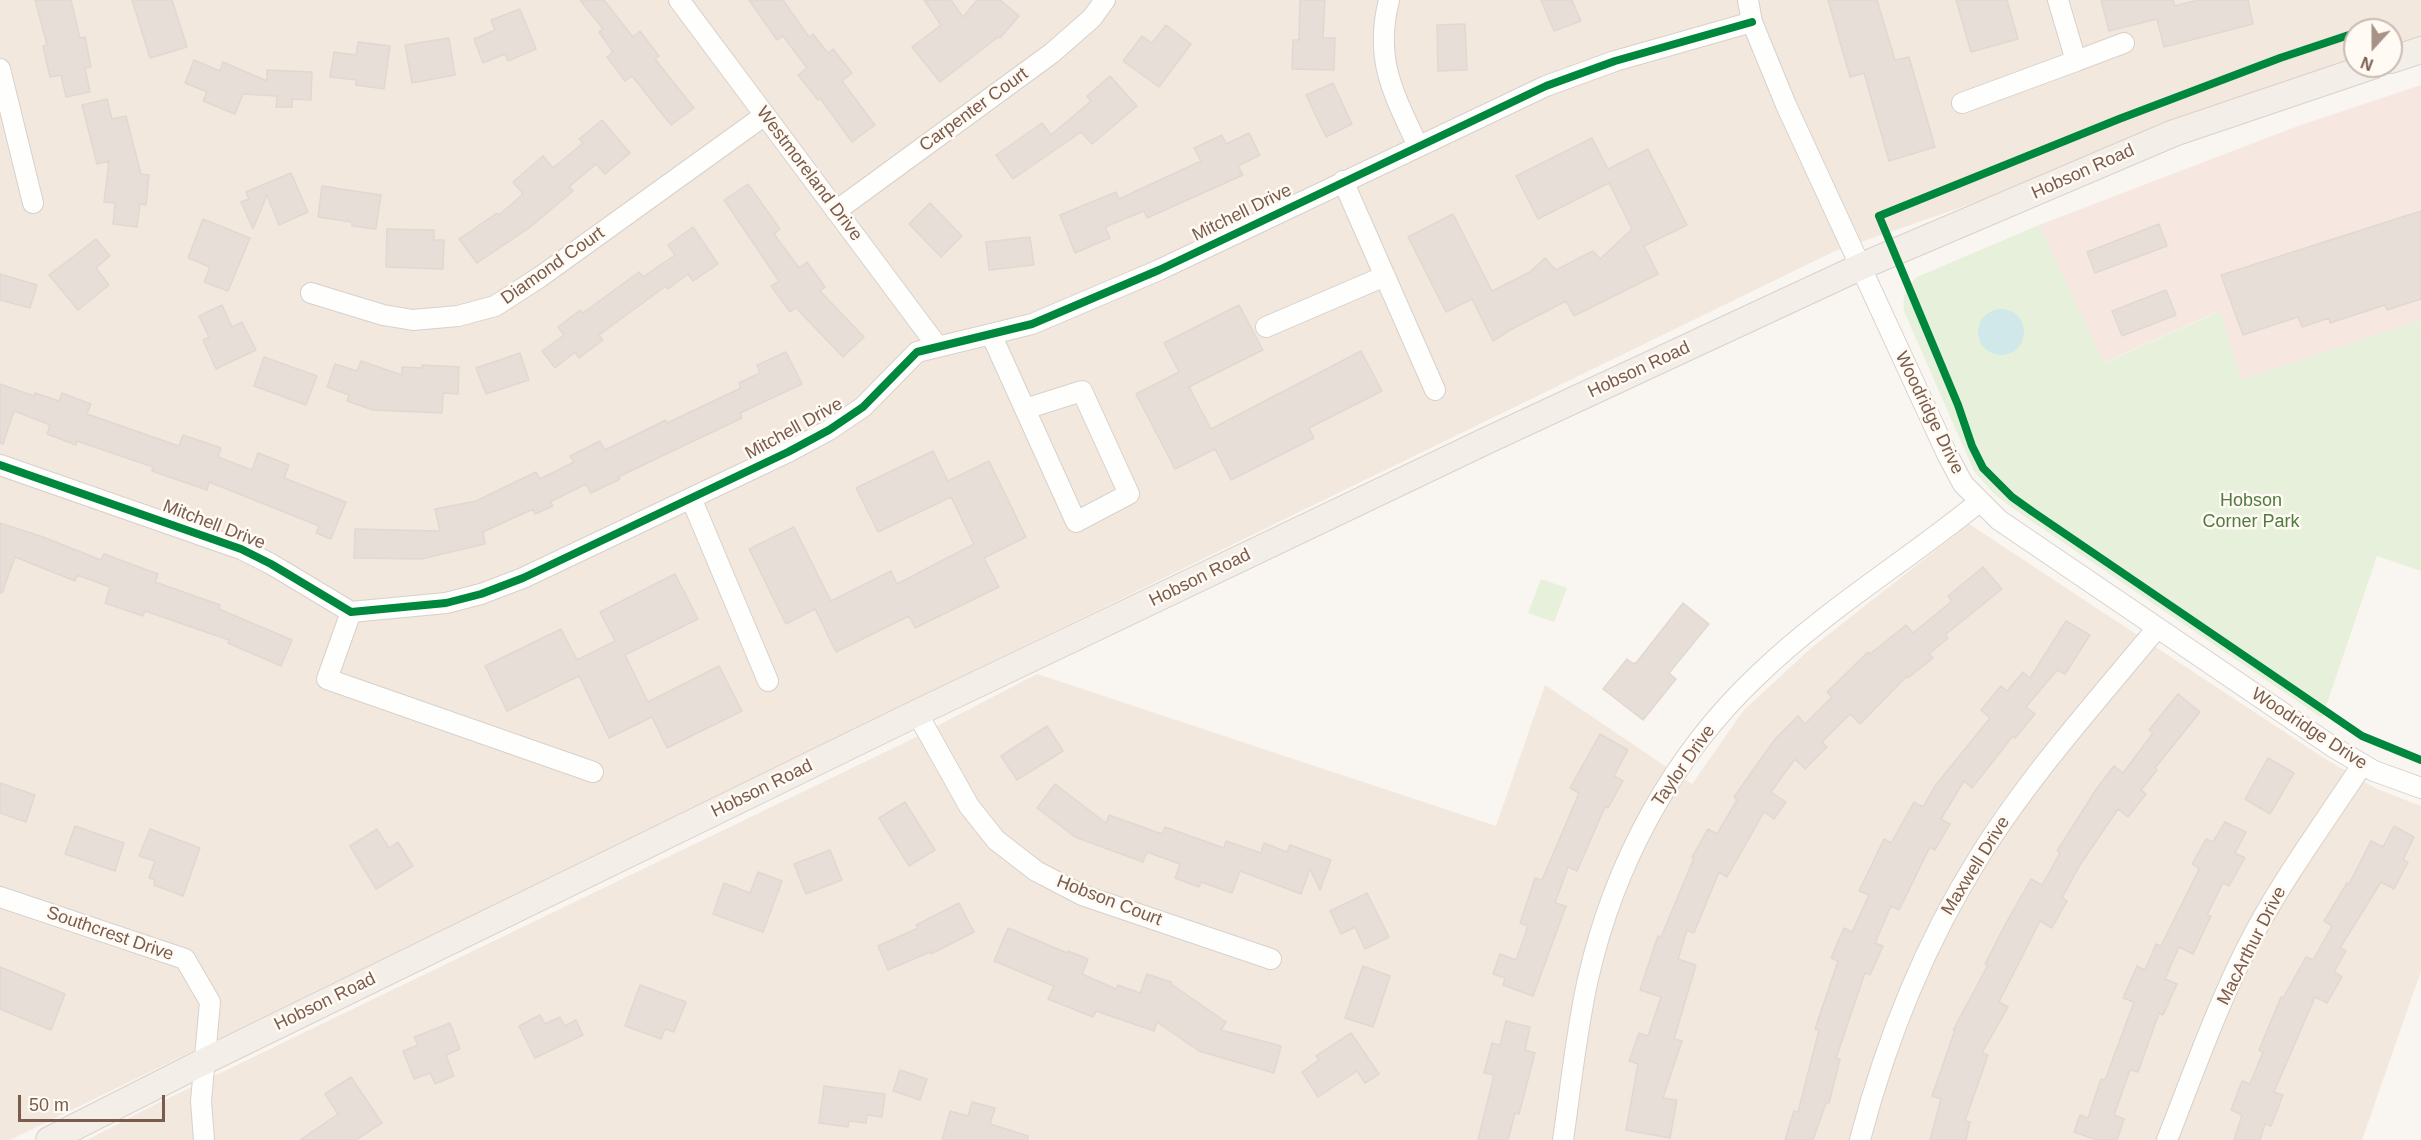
<!DOCTYPE html>
<style>
body{margin:0}
#map{position:relative;width:2421px;height:1140px;overflow:hidden;background:#f9f5f0;font-family:Arial,sans-serif}
canvas{display:block}
.north{position:absolute;left:2343px;top:18px;width:60px;height:60px;box-sizing:border-box;background:#fffaf3;border:2px solid #cabbb1;border-radius:50%;rotate:201deg;font-size:16px;font-weight:700;line-height:24px;text-align:center;color:#7a5c4d}
.north::after{content:'';display:block;margin:auto;width:21px;height:27px;background:#a69286;clip-path:polygon(50% 0,100% 100%,50% 72%,0 100%)}
.scale{position:absolute;left:18px;top:1095px;width:147px;height:27px;box-sizing:border-box;border:3px solid #7a5c4d;border-top:0;padding-left:8px;font-size:18px;line-height:21px;white-space:nowrap;color:#7a5c4d;-webkit-text-stroke:4px #fffaf3;paint-order:stroke}
</style>
<div id="map">
<canvas width="2421" height="1140"></canvas>
<div class="north">N</div>
<div class="scale">50 m</div>
</div>
<script>
const ctx = document.querySelector('canvas').getContext('2d');
ctx.lineJoin = 'round';
function paint(path, color) {
  ctx.fillStyle = color;
  ctx.fill(path, 'evenodd');
}
function strokePath(path, color, width, dash) {
  ctx.strokeStyle = color;
  ctx.lineWidth = width;
  ctx.lineCap = dash ? 'butt' : 'round';
  ctx.setLineDash(dash || []);
  ctx.stroke(path);
}
function label(font, color, halo, rows, align = 'center') {
  ctx.font = font + ' Arial,sans-serif';
  ctx.lineWidth = 5;
  ctx.setLineDash([]);
  ctx.textBaseline = 'middle';
  ctx.strokeStyle = halo;
  ctx.fillStyle = color;
  for (const [text, x, y, turn = 0] of rows) {
    ctx.save();
    ctx.translate(x, y);
    ctx.rotate((+turn || 0) * Math.PI / 180);
    ctx.textAlign = isNaN(turn) ? turn : align;
    if (halo) ctx.strokeText(text, 0, 0);
    ctx.fillText(text, 0, 0);
    ctx.restore();
  }
}
const residential = new Path2D(`
 M0,0H2421V48L2391,58V30H2355V66H2369L1835,251L10,1140H0Z
 M1969,524L2324,758L2377,789L2421,806V971L2362,1140H87L152,1106L908,741L1037,674L1496,826L1545,685L1692,784L1744,710L1810,649Z`);
const commercial = new Path2D(`
 M2421,85V320L2241,380L2219,311L2103,363L2039,225L2298,126Z`);
const green = new Path2D(`
 M2039,225L2104,363L2220,311L2241,380L2421,320V571L2377,556L2322,718L2021,514L1994,494L1974,471L1904,311C1902,295 1906,288 1917,277Z
 M1541,579L1567,588L1554,622L1528,613Z`);
const water = new Path2D(`
 M1978 332a23 23 0 1 1 46 0a23 23 0 1 1-46 0Z`);
const building = new Path2D(`
 M35,0H71L80,38L85,37L91,67L85,68L90,92L66,97L61,75L50,77L43,46L47,45Z
 M132,0H172L187,47L150,58Z
 M580,0H604L633,37L640,31L659,56L655,59L694,108L671,125L632,76L625,81L607,57L613,52L599,32L603,29Z
 M749,0H783L809,37L813,34L828,53L833,49L852,73L842,81L875,125L852,142L820,98L818,100L798,75L807,68L783,36L777,40Z
 M924,0H951L963,17L977,0H1000L1019,16L1000,38L998,37L940,82L912,47L941,25Z
 M1300,0H1325L1323,38H1335L1334,70L1292,69L1293,40H1299Z
 M1541,0H1572L1581,21L1554,31Z
 M1828,0H1877L1895,60L1909,57L1935,147L1889,161L1864,73L1850,77Z
 M1956,0H2007L2018,39L1971,52Z
 M2101,0H2173L2175,6L2198,0H2248L2253,24L2164,47L2157,19L2109,31Z
 M520,9L536,49L508,61L505,54L483,63L474,39L495,30L491,20Z
 M1465,24L1467,70L1438,71L1437,25Z
 M1166,25L1191,44L1159,87L1123,61L1142,36L1152,43Z
 M449,38L455,75L412,83L405,45Z
 M358,42L390,46L384,89L356,85V80L330,77L334,52L356,55Z
 M194,60L220,71L223,62L267,81V70L312,72L311,100L292,99V107H276L277,96L243,94L235,114L203,101L207,92L185,83Z
 M1110,76L1137,106L1092,144L1081,132L1013,179L996,155L1042,123L1051,135L1091,101L1087,96Z
 M1333,83L1352,124L1326,137L1306,95Z
 M107,99L112,119L126,116L141,174L149,175L146,205L140,204L137,227L113,224L115,203L104,202L109,161L97,164L82,105Z
 M602,120L630,153L605,174L596,164L569,187L573,191L529,228L477,263L459,239L497,213L499,215L523,194L513,182L543,156L553,168L583,143L579,139Z
 M1249,133L1260,155L1238,166L1243,175L1147,218L1144,211L1105,227L1110,238L1075,253L1060,215L1116,192L1119,199L1201,161L1194,148L1222,135L1226,144Z
 M1592,138L1608,169L1648,149L1687,225L1644,246L1658,274L1574,316L1566,301L1510,330L1493,341L1472,299L1446,312L1408,237L1453,214L1492,291L1530,272L1545,258L1556,270L1593,251L1600,259L1632,229L1609,183L1538,219L1516,176Z
 M291,173L308,212L279,225L267,195L253,229L241,202L249,199L246,192Z
 M748,184L780,229L774,234L799,268L807,262L825,287L820,291L864,337L843,357L796,308L790,312L771,286L779,281L724,200Z
 M322,186L381,195L376,229L352,226V222L318,217Z
 M930,203L962,236L941,257L909,224Z
 M2421,211V299L2387,310L2385,305L2330,323L2329,318L2302,327L2298,317L2243,335L2221,275Z
 M203,219L250,238L228,291L204,282L210,267L188,258Z
 M2159,224L2167,246L2095,273L2087,252Z
 M693,227L718,264L693,281L688,274L668,289L666,286L599,335L603,340L579,358L575,352L555,368L542,351L564,335L558,327L580,310L583,313L639,272L643,277L675,255L668,245Z
 M387,229L434,230V240H444L443,269L386,267Z
 M1030,237L1034,265L989,270L986,242Z
 M96,239L110,256L96,268L109,285L78,310L49,275Z
 M0,274L37,285L30,308L0,300Z
 M2166,290L2176,315L2122,336L2112,311Z
 M222,305L232,327L242,322L256,350L216,369L203,340L209,337L199,316Z
 M1239,305L1263,350L1189,387L1211,429L1361,351L1382,391L1309,428L1314,438L1231,480L1215,449L1175,469L1136,394L1179,372L1164,343Z
 M786,352L802,384L740,413L742,418L618,477L620,479L591,493L586,484L550,502L553,506L535,514L533,509L483,532L485,544L421,559L354,558L355,529L440,531L435,509L476,501L536,472L540,479L574,462L570,456L600,441L605,450L666,420L667,423L741,388L739,383L760,373L757,365Z
 M520,353L529,380L486,394L476,368Z
 M264,357L317,376L306,405L254,386Z
 M361,361L402,375V367L422,368V365L459,367L458,394L443,393L442,413L373,410L347,401L349,395L327,387L335,364L357,371Z
 M0,384L34,396L35,393L59,401L62,393L91,404L87,414L179,446L183,435L221,448L218,457L252,470L258,453L289,465L284,478L346,502L331,539L316,533L319,526L209,482L207,490L152,471L153,467L77,441L76,445L47,434L50,425L14,411L3,444L0,443Z
 M933,451L948,481L989,461L1026,537L984,558L999,587L915,628L909,616L836,652L815,609L786,624L749,549L794,527L831,601L891,571L897,584L974,544L951,497L878,532L856,488Z
 M0,523L43,537L101,560L104,554L158,574L155,582L220,605L219,609L292,640L281,666L228,643L229,640L145,611L143,616L105,603L110,587L77,575L75,581L15,557L2,593L0,592Z
 M1983,567L2002,589L1945,635L1948,638L1929,654L1933,658L1908,678L1907,676L1860,724L1850,714L1822,742L1827,747L1805,769L1795,759L1771,792L1786,802L1774,819L1764,812L1727,877L1719,872L1694,933L1687,930L1678,959L1696,965L1674,1039L1682,1041L1663,1098L1677,1100L1670,1138L1626,1130L1638,1064L1629,1061L1639,1033L1648,1036L1661,997L1640,990L1658,936L1661,937L1694,858L1692,857L1708,829L1717,834L1737,800L1734,797L1775,739L1798,716L1805,724L1832,697L1827,692L1868,652L1870,654L1906,625L1913,633L1952,601L1948,596Z
 M675,574L698,619L625,655L648,702L719,666L742,711L667,748L652,717L609,738L579,676L507,711L485,666L561,629L577,660L615,641L600,612Z
 M1683,603L1709,624L1669,673L1676,679L1643,720L1603,689L1627,659L1632,663H1636Z
 M2066,621L2090,635L2065,674L2057,670L2026,707L2035,714L2015,738L2013,736L1972,788L1964,781L1941,819L1950,824L1935,850L1930,847L1899,910L1891,906L1875,943L1883,946L1870,975L1865,973L1836,1058L1840,1059L1829,1103H1826L1813,1140H1785L1794,1111L1798,1112L1819,1030L1815,1029L1838,961L1831,958L1844,928L1852,932L1869,895L1859,891L1884,839L1891,843L1914,802L1923,807L1935,786L1990,718L1981,710L2001,686L2007,691L2023,672L2030,678Z
 M2178,694L2200,712L2155,768L2157,770L2141,790L2146,794L2128,817L2118,809L2080,865L2062,898L2067,901L2052,928L2040,921L1999,1002L2008,1007L1982,1053L1988,1055L1965,1121L1970,1122L1966,1140H1930L1941,1099L1932,1096L1955,1030H1953L1988,965L1985,964L2006,923L2031,879L2042,885L2060,853L2057,851L2097,788L2114,766L2123,773L2153,733L2149,730Z
 M1047,726L1063,751L1017,780L1001,756Z
 M1600,734L1628,750L1614,776L1623,781L1608,808L1605,807L1577,871L1568,867L1555,903L1566,906L1533,996L1503,985L1505,978L1493,974L1500,954L1516,960L1528,926L1520,923L1535,878L1542,880L1579,793L1570,788Z
 M2268,758L2294,773L2270,814L2245,799Z
 M0,783L35,795L26,822L0,813Z
 M1055,784L1106,823L1109,815L1162,834L1165,827L1224,848L1226,841L1261,853L1264,843L1287,852L1290,845L1331,860L1320,890L1310,869L1301,894L1240,871L1232,893L1201,882L1199,887L1175,878L1180,864L1147,852L1143,862L1075,837L1037,808Z
 M905,802L935,850L909,866L879,818Z
 M2225,822L2246,832L2235,853L2245,858L2229,886L2223,883L2207,915L2211,916L2193,954L2179,947L2165,979L2177,984L2163,1015L2159,1013L2138,1072L2130,1070L2114,1115L2124,1119L2117,1140H2097L2074,1132L2080,1115L2088,1118L2101,1079L2105,1080L2134,1002L2123,998L2137,966L2145,970L2156,944L2161,946L2199,869L2192,864L2206,839L2213,842Z
 M75,826L124,843L115,871L65,854Z
 M2394,826L2414,837L2403,860L2408,862L2394,889L2381,882L2340,948L2346,951L2334,972L2342,977L2327,1003L2315,997L2274,1092L2283,1095L2271,1126L2265,1124L2260,1140H2234L2242,1115L2231,1110L2242,1081L2250,1084L2263,1052L2259,1050L2281,997L2283,998L2306,957L2313,960L2332,926L2324,921L2347,883L2349,884L2371,841L2383,847Z
 M150,829L200,848L183,896L154,885L155,880L149,878L155,861L139,856Z
 M377,829L389,848L398,842L413,866L376,889L350,846Z
 M830,850L842,880L806,894L794,864Z
 M758,872L782,881L763,932L713,914L724,883L750,893Z
 M1367,893L1389,937L1365,949L1355,927L1341,934L1330,911Z
 M959,903L974,932L931,954L930,952L888,970L878,946L918,928L916,925Z
 M1008,928L1067,953L1068,951L1088,959L1082,974L1116,989L1118,985L1140,993L1147,974L1171,982V984L1226,1022L1221,1030L1281,1046L1274,1073L1199,1051L1157,1022L1154,1031L1096,1011L1093,1017L1048,999L1054,986L994,961Z
 M1363,966L1390,976L1373,1027L1345,1018Z
 M0,967L65,994L51,1030L0,1009Z
 M640,985L686,1002L674,1032L665,1029L661,1039L625,1026Z
 M540,1015L545,1024L560,1017L565,1026L576,1020L583,1035L535,1058L519,1026Z
 M1506,1021L1530,1027L1525,1050L1535,1053L1519,1114L1515,1113L1508,1140H1478L1494,1075L1484,1073L1492,1043L1500,1045Z
 M450,1023L460,1049L446,1055L454,1076L435,1084L430,1073L414,1079L403,1051L418,1045L414,1037Z
 M1351,1033L1379,1074L1365,1083L1357,1071L1318,1097L1302,1072L1319,1060L1316,1056Z
 M900,1070L927,1079L920,1100L893,1091Z
 M351,1077L382,1123L356,1140H300L338,1114L325,1094Z
 M824,1086L885,1094L882,1117L867,1115L866,1123L849,1121L848,1127L819,1123Z
 M972,1102L995,1108L990,1124L1028,1136V1140H942L950,1111L968,1116Z`);
const minor = new Path2D(`
 M679,0L938,347
 M1389,0C1374,59 1393,93 1418,146
 M1748,0L1752,22L1786,105L1947,454L1963,484L1999,520L2333,747L2374,771L2421,788
 M2076,61L2124,43
 M0,69L33,203
 M1962,103L2076,61L2058,0
 M1343,181L1435,390
 M836,211L1052,53L1092,18L1105,0
 M311,293L383,315L413,320L458,316L495,306L540,277L765,115
 M1266,327L1385,276
 M991,334L1076,522L1129,494L1082,391L1025,409
 M0,465L241,549L271,564L351,612L446,603L481,594L523,578L788,452L829,430L863,407L917,352L1032,324L1159,270L1546,86L1615,61L1752,22
 M691,498L768,681
 M351,612L327,679L593,772
 M917,713L969,806L996,840L1036,871L1082,895L1271,959
 M0,897L185,959L210,1002L201,1101L204,1140
 M1563,1140C1571,1086 1576,1032 1588,979C1614,864 1672,756 1758,675C1825,610 1907,561 1979,502
 M1860,1140C1886,1040 1924,945 1979,857C2030,775 2096,702 2157,628
 M2167,1140C2195,1069 2220,997 2256,930C2287,873 2326,820 2362,765`);
const major = new Path2D(`
 M2391,60L2421,50
 M49,1140L205,1061L917,713L1488,440L1862,266L2174,133L2372,66`);
const cycleway = new Path2D(`
 M2355,33L2280,58L2119,119L1879,216L1958,405L1972,446L1983,468L2012,497L2033,512L2362,736L2421,760
 M0,465L241,549L271,564L351,612L446,603L481,594L523,578L788,452L829,430L863,407L917,352L1032,324L1159,270L1546,86L1615,61L1752,22`);
const streetNames = [
 ["Carpenter Court",974,110,-36],
 ["Hobson Road",2083,172,-24],
 ["Westmoreland Drive",809,174,53],
 ["Mitchell Drive",1242,213,-26],
 ["Diamond Court",553,266,-35],
 ["Hobson Road",1639,370,-25],
 ["Woodridge Drive",1929,413,64],
 ["Mitchell Drive",794,429,-29],
 ["Mitchell Drive",214,525,21],
 ["Hobson Road",1200,578,-26],
 ["Woodridge Drive",2309,729,33],
 ["Taylor Drive",1684,766,-55],
 ["Hobson Road",762,789,-26],
 ["Maxwell Drive",1976,866,-58],
 ["Hobson Court",1109,901,21],
 ["Southcrest Drive",110,934,19],
 ["MacArthur Drive",2252,946,-63],
 ["Hobson Road",325,1002,-26]
];
const parkNames = [
 ["Hobson",2251,501],
 ["Corner Park",2251,522]
];
paint(residential, '#f2e8de');
paint(commercial, '#f6e8e1');
paint(green, '#e7f0db');
paint(water, '#d0e8ea');
paint(building, '#e6ded7');
strokePath(building, '#e2d8d2', 1.5);
strokePath(minor, '#d7d1cb', 22);
strokePath(major, '#dad1cc', 28);
strokePath(minor, '#fefefd', 20);
strokePath(major, '#f3eee8', 26);
strokePath(cycleway, '#00873e', 8);
label('18px', '#7a5c4d', '#fffaf3', streetNames);
label('18px', '#537a41', '#fffaf3', parkNames);
</script>
